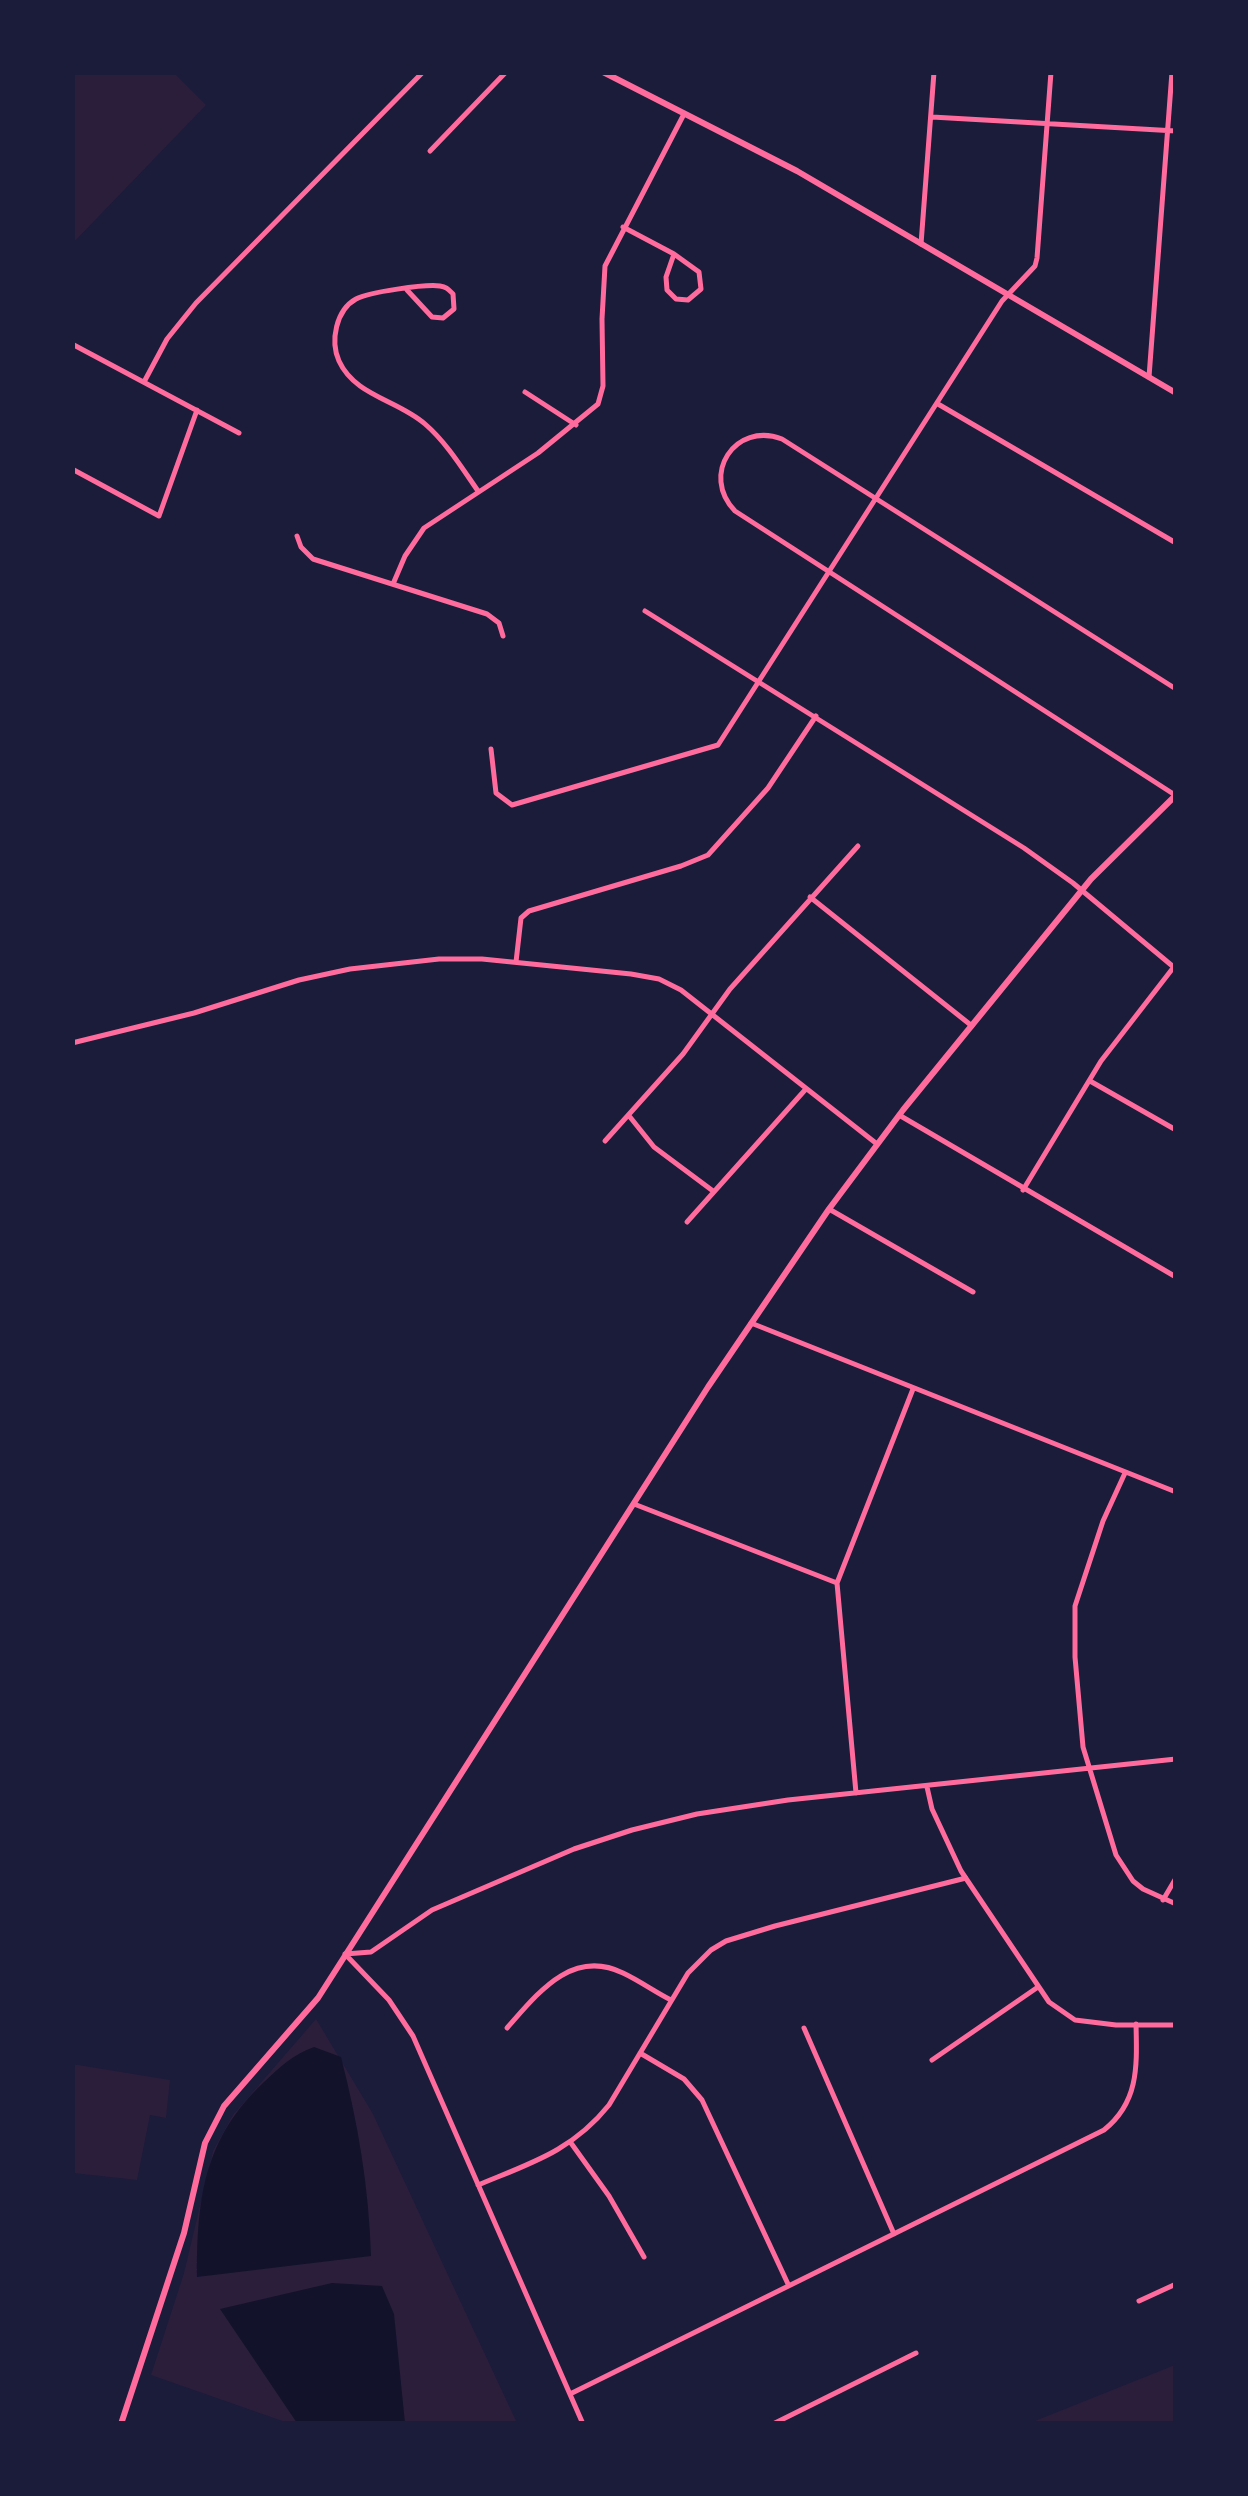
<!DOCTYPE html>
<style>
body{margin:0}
#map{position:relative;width:1248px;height:2496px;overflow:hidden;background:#1b1b3a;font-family:"Source Sans 3",sans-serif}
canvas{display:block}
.frame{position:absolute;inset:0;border:75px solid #1b1b3a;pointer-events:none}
</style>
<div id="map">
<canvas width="1248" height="2496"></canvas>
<div class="frame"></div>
</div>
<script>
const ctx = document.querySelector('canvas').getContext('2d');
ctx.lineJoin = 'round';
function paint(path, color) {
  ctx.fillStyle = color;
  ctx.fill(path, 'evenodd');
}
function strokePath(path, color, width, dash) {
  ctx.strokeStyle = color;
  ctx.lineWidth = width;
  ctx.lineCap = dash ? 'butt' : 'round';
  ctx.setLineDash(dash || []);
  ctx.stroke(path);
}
const green = new Path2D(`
 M73,72L174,73L206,105L73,243Z
 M316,2019L373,2114L517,2423H288L151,2375L184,2273L213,2151L233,2115Z
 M72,2064L170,2080L166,2118L150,2115L137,2180L73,2173Z
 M1175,2365V2423H1030Z`);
const water = new Path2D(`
 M314,2047L341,2057C358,2123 369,2188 371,2256L197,2277C197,2198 204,2139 263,2083C280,2067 292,2055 314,2047Z
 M332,2283L382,2286L394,2314L405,2423H297L220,2309Z`);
const minor = new Path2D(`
 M932,117L1176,131
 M430,151L506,72
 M623,227L674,254L699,272L701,289L688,300L676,299L667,290L666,277L674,254
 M921,244L934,72
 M407,290L432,317L443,318L454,309L453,294C448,289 447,287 440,286C425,284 369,292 356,299C336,310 330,341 339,361C355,396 398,400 425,424C446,442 462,468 478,491
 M72,344L239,433
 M1149,377L1172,72
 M144,382L167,339L196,303L423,72
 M525,392L576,425
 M938,404L1176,543
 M72,469L159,516L197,410
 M297,536L301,547L313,559L487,614L499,623L503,636
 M393,584L405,556L424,528L538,453L598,404L603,386L602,319L605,266L684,114
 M645,611L1024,848L1073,883L1176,969
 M491,749L496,793L512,805L718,745L1002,301L1035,266L1037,258L1051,72
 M1175,795L735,511C700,475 735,421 782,439L1176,689
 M810,897L972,1026
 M516,962L521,918L529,911L681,866L708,855L768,788L816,716
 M72,1043L194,1013L299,980L350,969L439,959H482L631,974L659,979L681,990L877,1144
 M1090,1081L1176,1130
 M899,1115L1176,1277
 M630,1117L654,1147L713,1191
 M605,1141L683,1054L730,989L858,846
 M1023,1190L1101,1061L1173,968
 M829,1209L973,1292
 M687,1222L805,1090
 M751,1323L1176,1492
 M1125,1473L1103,1521L1075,1606V1657L1083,1747L1116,1855L1133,1881L1143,1889L1176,1904
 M634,1504L837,1583
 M927,1787L932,1809L961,1871L1049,2002L1075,2020L1116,2025H1176
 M856,1793L837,1583L913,1389
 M1163,1900L1176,1878
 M345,1954L371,1952L432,1910L574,1849L632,1830L697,1814L788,1800L1176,1759
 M345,1954L389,2000L413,2036L583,2424
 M507,2028C538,1993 572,1948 623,1973C640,1981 655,1992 671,2000
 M804,2028L894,2234
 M640,2053L684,2079L702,2100L788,2284
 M932,2060L1038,1987
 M571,2143L609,2196L644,2257
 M478,2185C531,2163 572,2151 609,2105L688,1973L711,1950L726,1941L775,1926L966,1878
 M1139,2301L1176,2284
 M570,2394L1104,2130C1139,2102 1137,2066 1136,2024
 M773,2424L916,2353`);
const tertiary = new Path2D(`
 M121,2424L184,2233L205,2143L224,2106L318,1998L708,1387L829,1209L903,1110L1091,879L1176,795`);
const secondary = new Path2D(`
 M603,72L797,171L1176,393`);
paint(green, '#2a1e3b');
paint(water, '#12122b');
strokePath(minor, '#ff6b9d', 5);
strokePath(tertiary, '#ff6b9d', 6);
strokePath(secondary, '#ff6b9d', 6);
</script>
